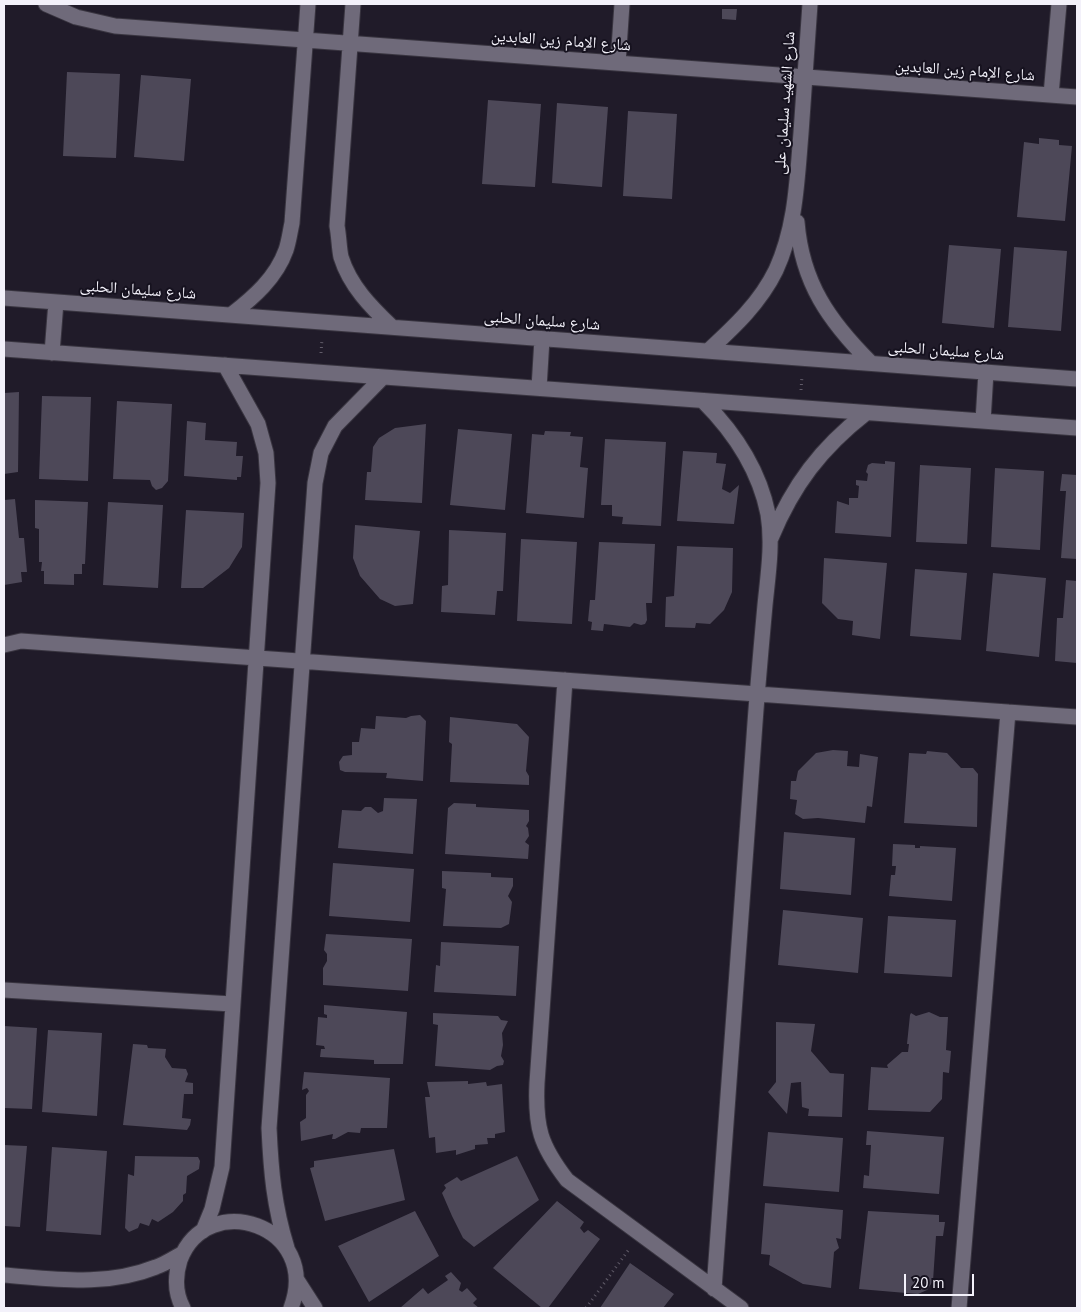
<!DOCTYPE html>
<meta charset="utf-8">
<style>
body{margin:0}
#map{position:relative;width:1081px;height:1312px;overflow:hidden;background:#201b29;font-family:"PT Sans",sans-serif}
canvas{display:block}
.frame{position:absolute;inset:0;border:5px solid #f3f1fa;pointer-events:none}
.scale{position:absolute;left:904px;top:1274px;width:70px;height:22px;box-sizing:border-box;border:2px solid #f3f1fa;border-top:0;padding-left:6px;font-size:15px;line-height:18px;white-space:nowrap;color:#f3f1fa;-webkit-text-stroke:4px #16121f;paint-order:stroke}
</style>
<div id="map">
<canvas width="1081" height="1312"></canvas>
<div class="frame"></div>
<div class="scale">20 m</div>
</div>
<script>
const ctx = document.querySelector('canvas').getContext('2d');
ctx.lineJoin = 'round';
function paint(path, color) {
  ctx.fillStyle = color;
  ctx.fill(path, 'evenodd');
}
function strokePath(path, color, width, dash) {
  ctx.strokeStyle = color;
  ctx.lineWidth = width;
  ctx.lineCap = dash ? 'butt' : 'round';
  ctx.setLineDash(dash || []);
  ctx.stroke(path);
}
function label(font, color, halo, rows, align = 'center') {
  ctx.font = font + ' "PT Sans","Noto Naskh Arabic",sans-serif';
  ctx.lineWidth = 4;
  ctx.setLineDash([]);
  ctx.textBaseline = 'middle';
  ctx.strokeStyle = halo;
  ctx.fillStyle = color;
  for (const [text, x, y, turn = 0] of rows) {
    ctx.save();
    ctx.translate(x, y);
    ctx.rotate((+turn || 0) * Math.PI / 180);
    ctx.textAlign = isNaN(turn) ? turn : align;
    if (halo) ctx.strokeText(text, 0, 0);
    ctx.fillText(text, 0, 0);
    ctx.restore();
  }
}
const building = new Path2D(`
 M722,9H737L736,20L722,19Z
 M67,72L120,74L116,158L63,156Z
 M141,75L191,79L184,161L134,157Z
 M488,100L541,104L535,187L482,184Z
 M557,103L608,107L602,187L552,183Z
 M628,111L677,114L672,199L623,196Z
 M1039,138L1059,140V145L1072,146L1065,221L1017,217L1024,142L1039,144Z
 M949,245L1001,249L994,328L942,323Z
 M1014,247L1067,251L1061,331L1008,327Z
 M19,392L18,472L4,474V393Z
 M42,396L91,397L88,481L39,479Z
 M117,401L172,404L168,481L162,488L156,490L152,486L150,480L113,479Z
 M187,421L206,423L205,440L237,442L236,456H243L241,477H237V480L184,476Z
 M426,424L422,503L365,500L367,472H371L373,447L379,438L395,428Z
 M458,429L512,434L505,510L450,505Z
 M545,431L571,432L570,436L583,437L580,467L588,468L584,518L526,513L532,434L544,435Z
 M605,439L666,442L661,526L622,524L623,517L612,516V505H601Z
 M683,451L717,453L716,463L726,464L722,489L730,493L739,485L734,524L677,521Z
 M885,461L895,462L891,537L835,533L837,501L849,505V498H858L859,486L856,485V480L867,481L868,474L866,472L868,465L872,463L885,464Z
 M920,465L971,468L967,544L916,542Z
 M995,468L1044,471L1040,550L991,547Z
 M1062,474L1077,475V559L1061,558L1066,491H1060Z
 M15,499L19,538H24L27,572H21L22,582L4,585V500Z
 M35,500L88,502L85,564H82V574H74V585L44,584V571H41L42,562H39V529L35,528Z
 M108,502L163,505L158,588L103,585Z
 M186,510L244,513L242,547L229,568L203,588H181Z
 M355,525L420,531L413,604L395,606L380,599L360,576L353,558Z
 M449,530L506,533L503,591H497L495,615L441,612L442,586L448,585Z
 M521,539L577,542L572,624L517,621Z
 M599,542L655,544L652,603H646L647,620L645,624L641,625L634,623L630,627L604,624L603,631L591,630L592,622L588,621L590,600H595Z
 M677,546L733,548L732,592L724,610L710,624L696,623L695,628L665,627L666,597L674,596Z
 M824,558L887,563L880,639L852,635L853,621L838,619L822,603Z
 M915,569L967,573L961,640L910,636Z
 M993,573L1046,578L1039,657L986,651Z
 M1066,580L1077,581V663L1055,661L1057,618H1063Z
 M420,715L426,721L423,781L386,778L387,773L345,772L340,770L339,762L343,756L352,755V742H359L361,728L375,729L376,716L406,718L411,716Z
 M450,717L517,724L529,737L526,771L529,776V785L450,782L452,744L449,742Z
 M833,750L848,751L847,766L859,767L860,754L878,757L872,807L867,806L865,823L818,818L803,819L795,814L797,800L790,799L791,781H796L798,771L816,753Z
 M927,751L947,753L961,768H973L978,774L977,827L904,823L909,753L926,754Z
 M384,798L417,799L413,854L338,848L342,810L361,811L365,807H371L378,813L383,811Z
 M454,803L476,804V807L529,810V821L526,826L528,828L529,836L525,842L529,845L528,859L445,854L448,808Z
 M784,832L855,838L851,895L780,889Z
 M893,844L915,845V848H920V846L956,848L952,901L889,896L891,875H895L896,866H892Z
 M333,863L414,869L410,922L329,916Z
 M442,871L491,873V877L513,878V886L508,896L512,902L509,924L501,928L443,926L446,889L442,888Z
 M783,910L863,918L858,973L778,965Z
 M888,916L956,920L952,977L884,973Z
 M326,934L412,939L408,991L323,985V968L327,961V954L324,950Z
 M441,942L519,946L516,996L434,992L436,965L440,966Z
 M324,1005L407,1012L403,1064H374V1060L320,1057L321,1049H325L324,1046L316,1045L318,1017L327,1018V1015L324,1014Z
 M929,1012L940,1017H948L946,1050L951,1051L949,1073L943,1072L942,1099L930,1112L868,1110L871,1067L888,1068L887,1065L902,1052H908L909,1044H907L910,1015L911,1013L916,1016Z
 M433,1013L498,1016L501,1020L508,1021L502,1033L503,1045L501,1056L504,1061L503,1065L497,1066L490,1070L435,1066L438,1025L433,1024Z
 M776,1022L815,1024L811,1051L830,1073L844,1074L842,1117L808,1116L809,1109L802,1107L801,1082L791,1083L787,1114L768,1092L776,1082Z
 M4,1026L37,1028L32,1109L4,1108Z
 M48,1030L102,1033L97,1116L42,1112Z
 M133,1044L147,1045L148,1048L166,1049L165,1057L172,1068L186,1069L188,1074L185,1082L193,1083V1094H184L182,1118L191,1119L190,1125L187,1130L123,1125Z
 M304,1072L390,1078L387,1128H361L360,1133L348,1132L335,1139H332L333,1134L301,1141L300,1122L306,1118V1095L309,1091L307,1088L302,1090Z
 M468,1081V1084L486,1082L487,1086L502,1084L505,1132L495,1134V1138H487L488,1144L475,1145V1149L456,1155V1150L436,1153L435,1137L429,1138L425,1097H430L427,1082Z
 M867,1131L944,1137L939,1194L863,1188L864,1175L869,1176L871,1145H866Z
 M768,1132L843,1138L839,1192L763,1186Z
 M4,1145L27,1146L20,1227L4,1226Z
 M52,1147L107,1151L101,1235L46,1231Z
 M394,1149L405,1200L325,1221L310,1168L314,1167V1161Z
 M135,1156L198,1157L200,1161L199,1169L187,1176L186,1193L183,1195V1201L173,1212L158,1222L152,1219L149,1226L140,1223L138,1228L129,1232L125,1228L128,1174L134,1176Z
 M517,1156L539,1200L474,1247L463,1238L452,1216L442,1193L446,1188L444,1185L457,1177L461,1181Z
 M557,1201L584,1222L580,1228L584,1233L588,1230L600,1239L548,1308H542L493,1268Z
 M765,1203L843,1210L841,1239L836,1238L839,1248L834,1252L831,1288L803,1284L769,1265L770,1255L761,1254Z
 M415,1211L439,1256L369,1302L338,1246Z
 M868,1211L939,1215V1222H945L943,1236H936L933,1281L927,1290L918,1294L859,1289Z
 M630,1263L674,1294L663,1308H600Z
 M451,1272L461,1283L459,1290L462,1292L467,1288L477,1299L473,1303L479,1308H400L423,1288L428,1294L448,1280L445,1276Z`);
const path = new Path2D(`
 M321,353L322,339
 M801,390L802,376
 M586,1308L630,1248`);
const minor = new Path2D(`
 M46,4L76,17L115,26L1077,97
 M353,4L337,226C339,236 339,248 341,257C350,286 371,307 392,327
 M618,63L622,4
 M1051,95L1059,4
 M797,222C802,283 829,321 871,363
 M4,298L1077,379
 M231,315C254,297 276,278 286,250C289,241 290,232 292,223L308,4
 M4,349L1077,428
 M708,351C734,327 760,303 776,270C796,226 797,180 801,133C804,90 807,47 810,4
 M52,353L56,302
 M539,388L542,339
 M703,401C735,433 759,469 768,514C773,544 768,575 765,605C761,649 757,693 754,737C741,921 728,1105 714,1289
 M983,421L986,372
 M771,538C793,485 821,448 866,413
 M4,645L21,641L1077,717
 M565,680L537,1083C535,1127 540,1145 567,1180L741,1308
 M4,990L232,1004
 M203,1231L212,1209L222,1167L268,483L266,453L258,424L225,365
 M287,1248C274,1206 271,1172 269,1128L315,483L321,453L335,426L383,377
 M4,1275C56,1279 106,1287 156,1267C165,1264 174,1258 183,1253
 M297,1280L315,1308
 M183,1308C175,1293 175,1276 180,1260C207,1188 322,1225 291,1308
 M959,1308L1008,712`);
const streetNames = [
 ["شارع الإمام زين العابدين",561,41,4],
 ["شارع الإمام زين العابدين",965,71,4],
 ["شارع الشهيد سليمان على",785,103,-86],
 ["شارع سليمان الحلبى",138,290,4],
 ["شارع سليمان الحلبى",542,321,4],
 ["شارع سليمان الحلبى",946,351,4]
];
paint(building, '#4d4858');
strokePath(minor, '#393540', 17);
strokePath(path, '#615c69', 3, [1, 4]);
strokePath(minor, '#6f6a7a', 15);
label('16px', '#f3f1fa', '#16121f', streetNames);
</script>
